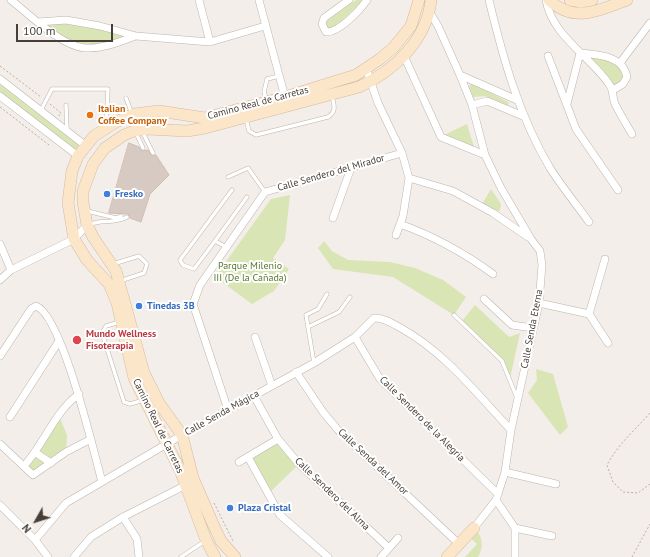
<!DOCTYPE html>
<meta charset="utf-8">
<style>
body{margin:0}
#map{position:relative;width:650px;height:557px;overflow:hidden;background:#f3eee9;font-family:"PT Sans",sans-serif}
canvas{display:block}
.north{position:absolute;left:16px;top:501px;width:40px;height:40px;-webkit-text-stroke:3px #fff;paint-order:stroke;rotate:231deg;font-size:11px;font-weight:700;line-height:16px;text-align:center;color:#473e37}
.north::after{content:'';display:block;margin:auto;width:14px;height:18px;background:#473e37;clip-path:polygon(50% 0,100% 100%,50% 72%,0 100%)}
.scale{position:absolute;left:16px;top:24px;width:97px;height:18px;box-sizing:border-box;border:2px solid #473e37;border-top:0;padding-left:5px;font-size:12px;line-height:14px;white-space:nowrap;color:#473e37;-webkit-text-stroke:3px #fff;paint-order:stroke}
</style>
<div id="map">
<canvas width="650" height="557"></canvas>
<div class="north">N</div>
<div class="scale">100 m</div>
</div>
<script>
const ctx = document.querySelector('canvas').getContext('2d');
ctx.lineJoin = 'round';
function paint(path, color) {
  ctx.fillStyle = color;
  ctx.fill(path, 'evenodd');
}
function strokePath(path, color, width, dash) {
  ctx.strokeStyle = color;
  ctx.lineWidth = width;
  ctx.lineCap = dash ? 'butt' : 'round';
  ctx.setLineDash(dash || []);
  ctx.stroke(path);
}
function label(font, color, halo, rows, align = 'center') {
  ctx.font = font + ' "PT Sans",sans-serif';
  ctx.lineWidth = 4;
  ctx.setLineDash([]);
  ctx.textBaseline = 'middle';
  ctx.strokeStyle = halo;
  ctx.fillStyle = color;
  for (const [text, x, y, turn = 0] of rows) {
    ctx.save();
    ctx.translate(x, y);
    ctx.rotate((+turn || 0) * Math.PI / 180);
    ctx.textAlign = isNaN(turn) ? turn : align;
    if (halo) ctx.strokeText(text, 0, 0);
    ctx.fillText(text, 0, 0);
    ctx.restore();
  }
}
const green = new Path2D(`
 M356,0H363L338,25L327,30L325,24L327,21Z
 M66,20L136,36L111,45L71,46L38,22Z
 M580,53L613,59L627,77L613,90Z
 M0,79L86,146L78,156L0,96Z
 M472,83L508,102L509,104L507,106L485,96L473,97L469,86Z
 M467,124L474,147L442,136Z
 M491,189L501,204L500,210L496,212L481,206Z
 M290,195L285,240L273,258L289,269L274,291L252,304L215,277L271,199Z
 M324,241L332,251L348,260L390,262L415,268L443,280L466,297L454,315L393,277L333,269L318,248Z
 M475,305L509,337L520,333L510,378L502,361L462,321Z
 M536,369L553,374L568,427L560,435L528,393L537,380Z
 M59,416L67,435L66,452L37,474L24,466Z
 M278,439L299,464L268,494L248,457Z
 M474,528C483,536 484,547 478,557H465L477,544L467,535Z`);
const building = new Path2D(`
 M129,143L139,147L142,151L148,150L152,156L156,155L169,175L150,194L141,222L130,218L128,214L109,213Z`);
const path = new Path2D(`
 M0,66L41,97
 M50,104L61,113L58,117
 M0,107L49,145L50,144
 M650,413C634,431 619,443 607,465L613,482L623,492L638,493L650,484
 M214,503L233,541
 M632,557L650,524`);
const lane = new Path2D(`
 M126,98L132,114
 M267,101L264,92L267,79L279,76
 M66,105L67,129
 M41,110L52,89H108L106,125
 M246,119L249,131L256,135L328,117C337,111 334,105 332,96
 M142,131L153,153
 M136,133L143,148
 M228,177L248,168L265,192
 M87,211L116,218L121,216
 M88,225C103,218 112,225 127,217
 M215,241L247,197
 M226,247L215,241L194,269L183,265L180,260L232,190
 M113,264L139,256L147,264L144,273L120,281
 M454,315L502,361L517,398
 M120,322L106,326L102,333L124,402L130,404L144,400
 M308,327L339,312L350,297
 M314,363L306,315L318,309L327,294
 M181,557L205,541`);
const street = new Path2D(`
 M11,0C30,15 61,46 85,48C102,49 120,42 135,36
 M199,0L210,42
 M259,0L286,101
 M349,0L324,18L322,24L326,32C339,33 360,10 367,0
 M489,0C503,58 519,116 550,168C562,187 576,204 589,222
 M546,0C552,36 590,56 609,84C614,90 612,97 615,104C620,114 626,124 632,134
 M429,11L438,26L460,75L472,105L485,155L501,188L531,239L540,251L542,265L539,303L511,430L505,472L496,500L474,528
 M38,22L66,20L100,26L136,36L210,42L265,26
 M580,53C597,55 623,55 627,77L623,84L613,90
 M404,56L441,137L485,155
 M548,56L576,129L618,190
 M620,63L650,23
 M366,68L378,103L402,153L409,178L403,216L396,235
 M460,75L517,100
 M0,79L86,146
 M0,96L78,156
 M567,104L580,53
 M472,105L487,101L523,116
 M409,178L453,191L493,213L528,237
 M333,218L351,168
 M400,224C436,237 463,252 493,274
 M0,244L11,270
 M605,259L589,314L608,343
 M0,280L11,270L74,239L87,225
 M484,299L512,325L533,328
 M539,303L589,314
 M255,337L272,386
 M355,337L380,379L498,494
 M0,356L31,309L36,306C62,315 94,453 102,482
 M296,372L323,412L338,430L459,544
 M254,396L278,439L299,464L389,548
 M228,410L193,304L200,285L265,192L402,153
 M10,417L59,341
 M0,444L33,475L66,452L91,439
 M36,453L51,463
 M248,457L280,515L328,557
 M239,462L278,439
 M24,466C44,444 55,411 79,394
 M505,472L556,484
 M496,500L515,528V557
 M0,505L35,540L48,557
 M123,517L137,539L139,557
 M515,528L552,536
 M35,540L66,503L182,435L314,363L355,337L374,318C382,317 392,323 399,327C445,352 476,393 511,430
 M74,557L91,537L123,517L186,485
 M381,557L398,538`);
const secondary = new Path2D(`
 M549,0C575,24 599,10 627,0
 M570,0L581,2L592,0
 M215,557L206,540L180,470L134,378L117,303L109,284L87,260L74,239L68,203L72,171L78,156L94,136L116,122L134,114L159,111L205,118L285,97L356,75L380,59L394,47L411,26L419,0
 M235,557L221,541L213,524L193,478L182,435L159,403L144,373L116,271L93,237L87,225L83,202V191L93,164L105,148L124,135L134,131L147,129L187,131L205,128L359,87C394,71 427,40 431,0
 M447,557L474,528`);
const markers = [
 [90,115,4,"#e8710a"],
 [107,194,4,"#3f7fe0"],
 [139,306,4,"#3f7fe0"],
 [77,340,5,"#e0444e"],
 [230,508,4,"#3f7fe0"]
];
const streetNames = [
 ["Camino Real de Carretas",258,103,-15],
 ["Calle Sendero del Mirador",331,173,-16],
 ["Calle Senda Eterna",532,329,-79],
 ["Calle Senda Mágica",222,413,-29],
 ["Calle Sendero de la Alegria",422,419,45],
 ["Camino Real de Carretas",158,426,64],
 ["Calle Senda del Amor",373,462,43],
 ["Calle Sendero del Alma",332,494,44]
];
const foodNames = [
 ["Italian",98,109],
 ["Coffee Company",98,121]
];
const shopNames = [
 ["Fresko",115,194],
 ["Tinedas 3B",147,306],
 ["Plaza Cristal",238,508]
];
const parkNames = [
 ["Parque Milenio",250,266],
 ["III (De la Cañada)",250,278]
];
const healthNames = [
 ["Mundo Wellness",86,334],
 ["Fisoterapia",86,346]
];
paint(green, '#d9e5b4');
paint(building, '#d7cac2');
strokePath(building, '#cfbeb2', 1);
strokePath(lane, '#beb4ac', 4.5);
strokePath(street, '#beb4ac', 8);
strokePath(secondary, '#d4ba9d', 12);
strokePath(path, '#bfad9e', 1, [2, 2]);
strokePath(lane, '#fff', 3.5);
strokePath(street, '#fff', 7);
strokePath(secondary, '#fce6ca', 11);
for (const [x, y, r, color] of markers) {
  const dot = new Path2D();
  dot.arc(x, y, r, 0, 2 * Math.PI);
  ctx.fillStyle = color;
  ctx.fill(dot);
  strokePath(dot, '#fff', 1.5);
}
label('10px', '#473e37', '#fff', streetNames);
label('bold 10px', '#c56008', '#fff', foodNames, 'left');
label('bold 10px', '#366cbe', '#fff', shopNames, 'left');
label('10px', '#57762d', '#fff', parkNames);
label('bold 10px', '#be3a42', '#fff', healthNames, 'left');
</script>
